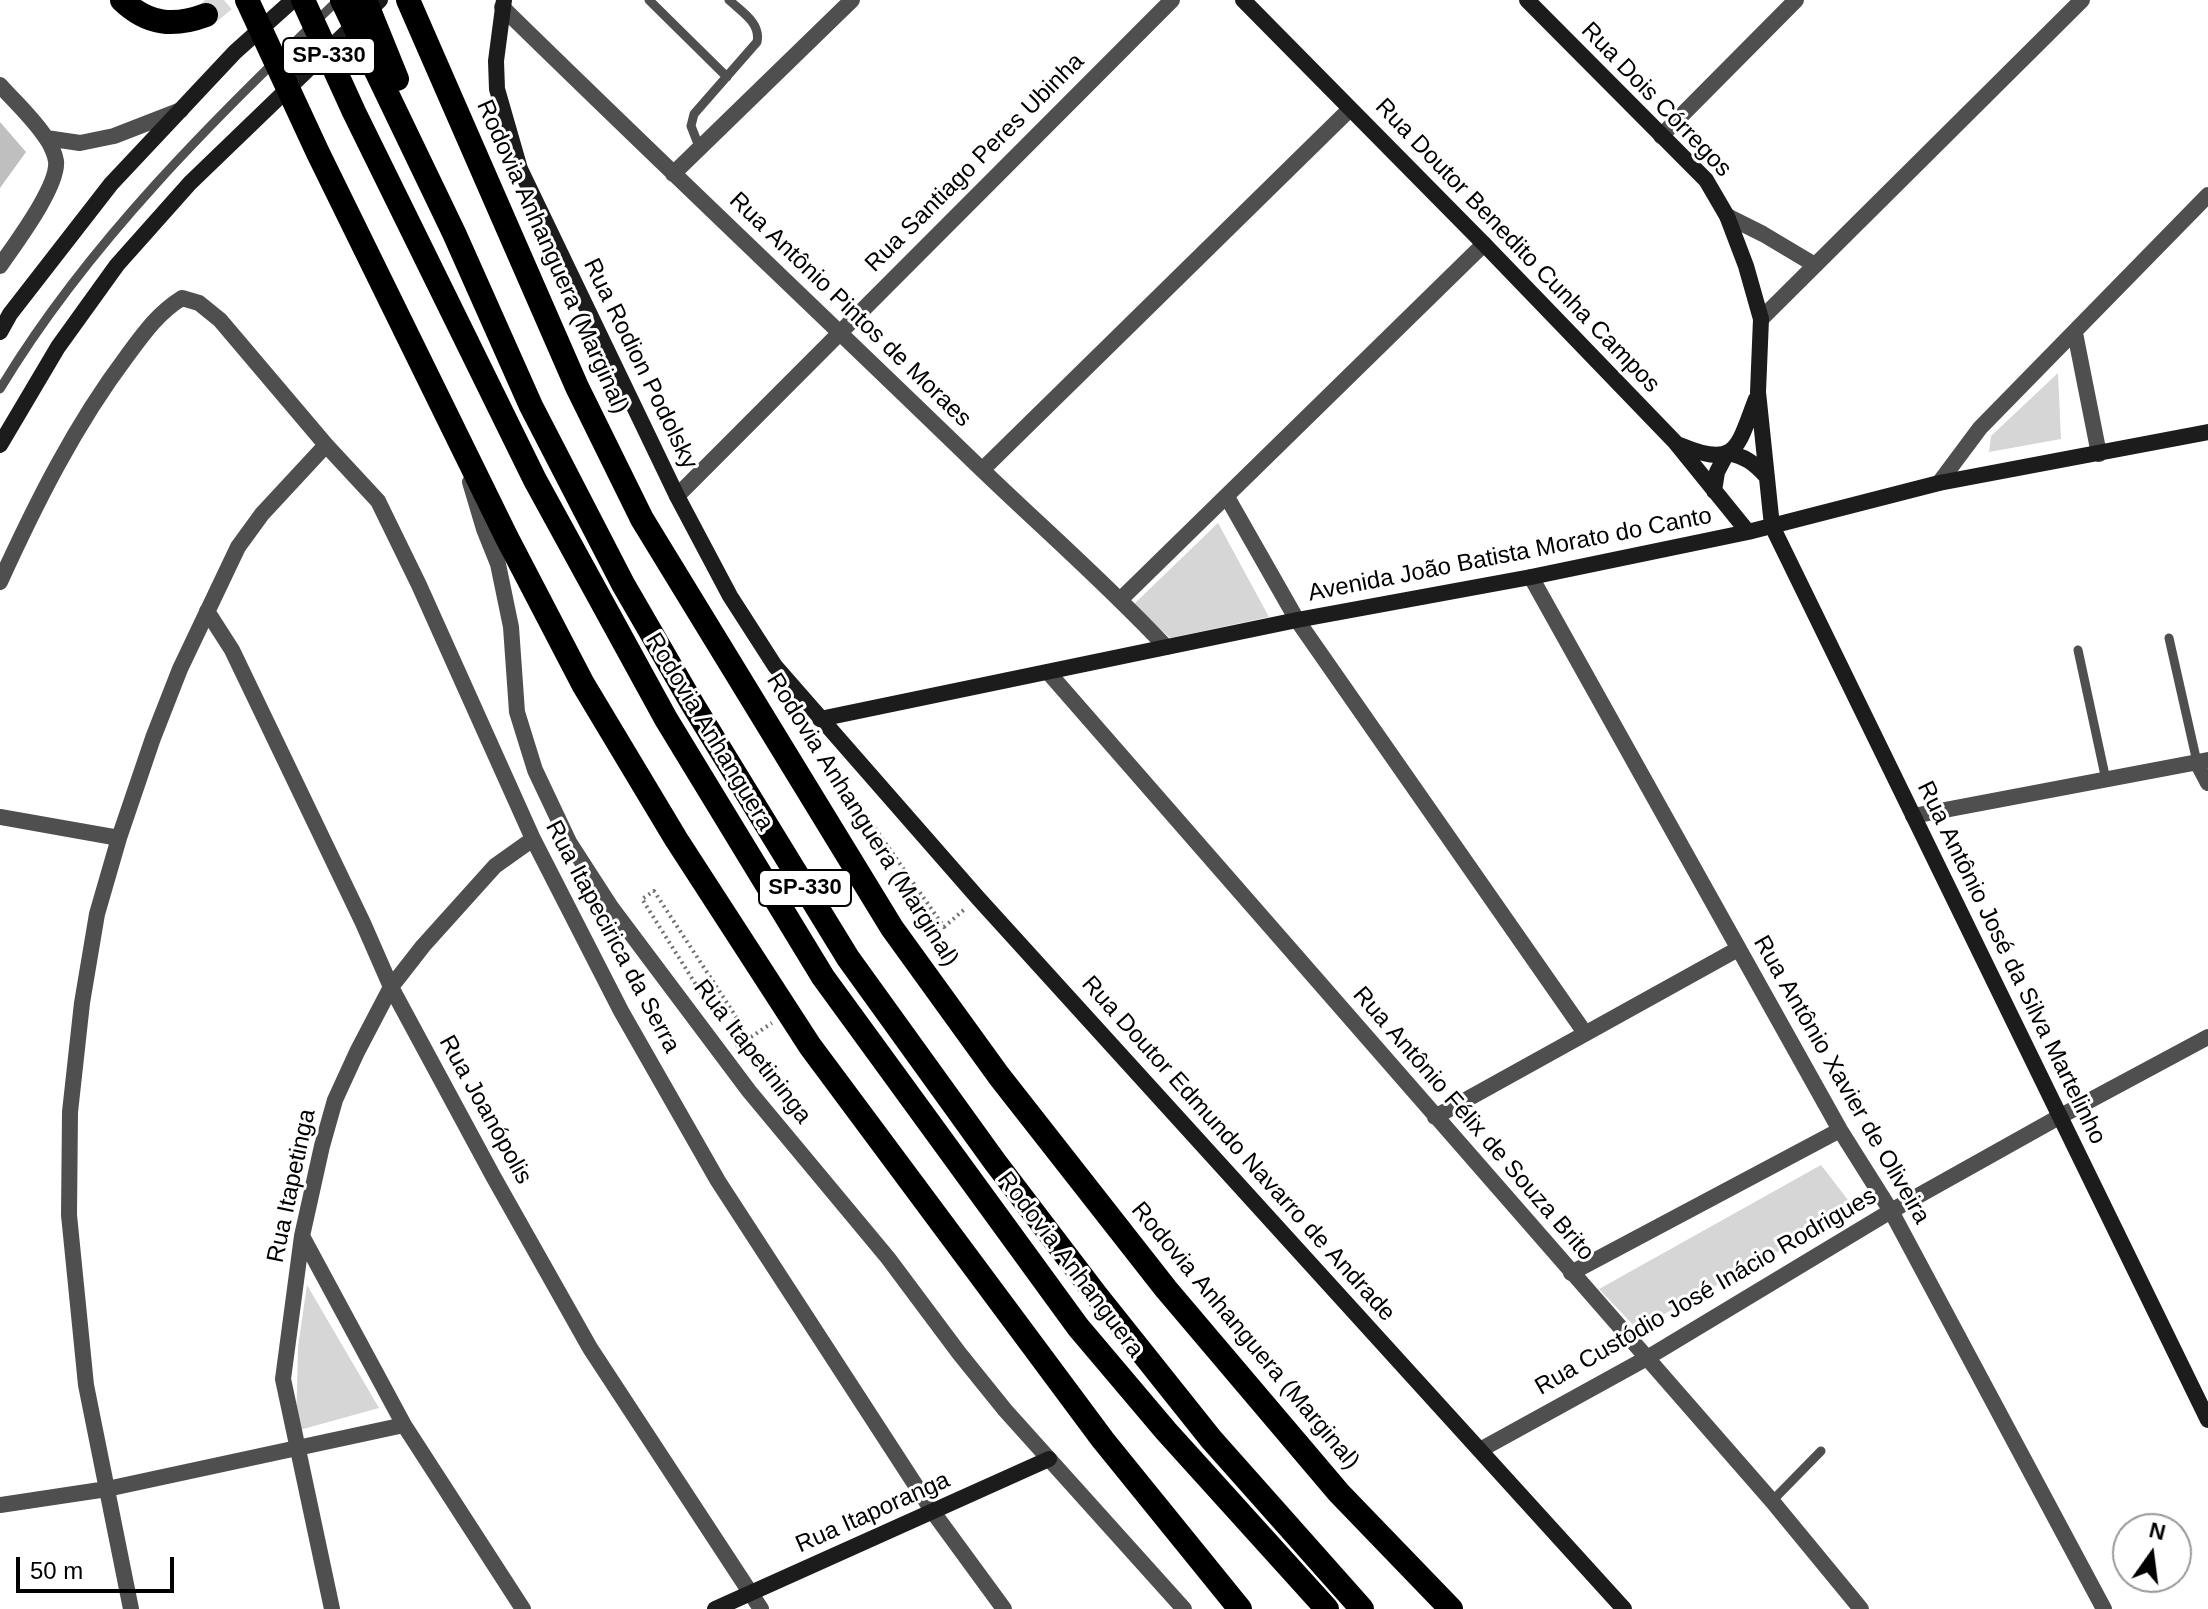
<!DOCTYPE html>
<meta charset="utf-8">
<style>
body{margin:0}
#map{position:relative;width:2208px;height:1609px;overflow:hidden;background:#fff;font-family:Helvetica,sans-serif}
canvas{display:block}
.north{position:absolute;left:2112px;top:1513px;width:80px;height:80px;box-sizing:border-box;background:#fff;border:2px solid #999;border-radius:50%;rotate:14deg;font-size:22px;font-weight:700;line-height:32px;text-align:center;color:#000}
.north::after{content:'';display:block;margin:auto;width:28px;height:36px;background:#000;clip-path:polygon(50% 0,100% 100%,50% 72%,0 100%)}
.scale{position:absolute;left:16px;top:1557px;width:158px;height:36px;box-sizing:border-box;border:4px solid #000;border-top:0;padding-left:10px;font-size:24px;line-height:28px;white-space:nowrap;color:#000;-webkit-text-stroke:6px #fff;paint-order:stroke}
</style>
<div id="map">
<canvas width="2208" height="1609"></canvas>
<div class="north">N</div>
<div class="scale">50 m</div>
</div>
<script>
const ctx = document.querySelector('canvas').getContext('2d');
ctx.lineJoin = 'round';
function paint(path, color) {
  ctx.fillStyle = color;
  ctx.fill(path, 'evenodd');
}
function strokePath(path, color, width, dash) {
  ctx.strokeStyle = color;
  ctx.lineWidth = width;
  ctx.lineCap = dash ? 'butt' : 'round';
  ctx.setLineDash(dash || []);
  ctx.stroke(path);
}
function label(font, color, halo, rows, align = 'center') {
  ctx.font = font + ' Helvetica,sans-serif';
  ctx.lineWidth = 6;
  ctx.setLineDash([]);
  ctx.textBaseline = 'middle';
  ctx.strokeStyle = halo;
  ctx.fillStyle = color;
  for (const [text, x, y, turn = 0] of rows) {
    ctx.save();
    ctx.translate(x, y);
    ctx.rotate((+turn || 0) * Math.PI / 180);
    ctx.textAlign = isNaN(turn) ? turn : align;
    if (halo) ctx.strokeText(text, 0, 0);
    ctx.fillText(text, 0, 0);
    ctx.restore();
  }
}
const green = new Path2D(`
 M2058,373L2061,439L1989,452L1991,436Z
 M1218,523L1269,617L1170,638L1134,604Z
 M1821,1165L1855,1209L1637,1329L1599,1289Z
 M307,1285L379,1408L296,1431L298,1347Z`);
const building = new Path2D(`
 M0,122L26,152L0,188Z`);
const highwayTunnel = new Path2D(`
 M206,15L224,0`);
const path = new Path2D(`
 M916,927L924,922L846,804L854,798L944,927L966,908
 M705,999L642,899L654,891L744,1029L754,1066
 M736,1047L772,1023`);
const lane = new Path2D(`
 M649,0L727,77
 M700,149L691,126L694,114L757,42C761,23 742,12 729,0
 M0,389C89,241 215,119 338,0
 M2169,638L2197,762
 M2078,650L2106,780
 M1772,1501L1821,1451`);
const street = new Path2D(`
 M502,7C658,160 817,310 974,462C1038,524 1105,582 1166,647
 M0,85C15,102 34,119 46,138C50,143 55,154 56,161C59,186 15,244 0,266
 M1661,136L1796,0
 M46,138L80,143L114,136L181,110
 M673,174L852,0
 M1727,216L1763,234L1815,265
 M1761,319L2082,0
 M2075,333L2099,454
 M982,470L1350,109
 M470,482L484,529L498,564L511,627L517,712L535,770L569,842L611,907L749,1091L888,1258L959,1353L1005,1410L1184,1609
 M1939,483L1980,428L2208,195
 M677,496L1172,0
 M1227,497L1297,620L1585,1033
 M1531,577L1840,1130L1891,1211L2104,1609
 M0,582C36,503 75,425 127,356C144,333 158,313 182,298L199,303L220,320L326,445L378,501L419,585L533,839L621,1011L718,1181L933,1512L1004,1609
 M1121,599L1484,244
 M207,611L232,650L363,923L391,987L493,1176L590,1348L761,1609
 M1048,672L1772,1501L1861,1609
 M2197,762L2208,783
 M1913,816L2208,760
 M0,817L119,838
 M1435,1117L1738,949
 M302,1236L404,1425L523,1609
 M1571,1273L1840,1130
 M1480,1450L1647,1358L1891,1211L2059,1117L2208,1037
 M0,1505L107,1489L404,1425
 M131,1609L86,1385L69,1215L70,1112L82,1003L97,914L119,838L153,738L180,669L238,547L262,514L326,445
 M332,1609L283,1379L302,1236L322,1146L335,1100L357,1052L391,987L423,946L495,866L533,839`);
const secondary = new Path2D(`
 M504,0L496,61L497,89L520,169L677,496L730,596L775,666L978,898L1624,1609
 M1243,0L1484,244L1675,442L1748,532
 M1527,0L1706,180L1727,216L1746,266L1761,319L1758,392L1772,526L2208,1420
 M0,332L10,314L111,184L235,52L293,0
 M0,445L58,347L117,265L190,183L380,0
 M1680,445C1737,469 1737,448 1756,399
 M1714,491L1717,472L1727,453C1745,456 1754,463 1766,476
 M820,719L1297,620L1531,577L1748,532L1939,483L2208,432
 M715,1609L1049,1459`);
const highway = new Path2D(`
 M122,0C148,25 174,27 206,15
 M247,0L318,153L507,538L583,684L676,839L810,1046L1103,1440L1240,1609
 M303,0L354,112L535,480L666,719L823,977L1078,1327L1166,1431L1327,1609
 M342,0L454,233L531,406L623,584L693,705L848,958L995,1162L1097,1296L1211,1439L1362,1609
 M365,0L397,79
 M408,0L577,387L642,519L892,928L999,1076L1166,1289L1339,1493L1451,1609`);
const shields = [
 [329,56,92],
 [805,888,92]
];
const shieldNames = [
 ["SP-330",329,56],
 ["SP-330",805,888]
];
const streetNames = [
 ["Rua Dois Córregos",1656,100,46],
 ["Rua Santiago Peres Ubinha",975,163,-45],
 ["Rua Doutor Benedito Cunha Campos",1517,246,46],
 ["Rodovia Anhanguera (Marginal)",552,257,66],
 ["Rua Antônio Pintos de Moraes",850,310,44],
 ["Rua Rodion Podolsky",640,364,64],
 ["Avenida João Batista Morato do Canto",1510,555,-11],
 ["Rodovia Anhanguera",709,732,59],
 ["Rodovia Anhanguera (Marginal)",862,820,58],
 ["Rua Itapecirica da Serra",612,937,62],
 ["Rua Antônio José da Silva Martelinho",2011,963,64],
 ["Rua Itapetininga",752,1052,52],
 ["Rua Antônio Xavier de Oliveira",1841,1080,60],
 ["Rua Joanópolis",485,1110,61],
 ["Rua Antônio Félix de Souza Brito",1473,1124,49],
 ["Rua Doutor Edmundo Navarro de Andrade",1238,1149,48],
 ["Rua Itapetinga",292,1186,-78],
 ["Rodovia Anhanguera",1070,1265,53],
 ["Rua Custódio José Inácio Rodrigues",1706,1292,-30],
 ["Rodovia Anhanguera (Marginal)",1245,1336,50],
 ["Rua Itaporanga",873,1513,-24]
];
paint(green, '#d6d6d6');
paint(building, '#bfbfbf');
strokePath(highwayTunnel, '#d9d9d9', 24, [24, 12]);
strokePath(path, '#717171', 4, [2, 4]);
strokePath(lane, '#4f4f4f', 9);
strokePath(street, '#4f4f4f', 16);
strokePath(secondary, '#1c1c1c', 16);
strokePath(highway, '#000', 24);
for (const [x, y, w] of shields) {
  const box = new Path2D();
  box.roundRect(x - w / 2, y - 18, w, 36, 6);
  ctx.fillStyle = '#fff';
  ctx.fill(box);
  strokePath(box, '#000', 2);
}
label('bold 22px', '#000', null, shieldNames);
label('24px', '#000', '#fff', streetNames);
</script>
